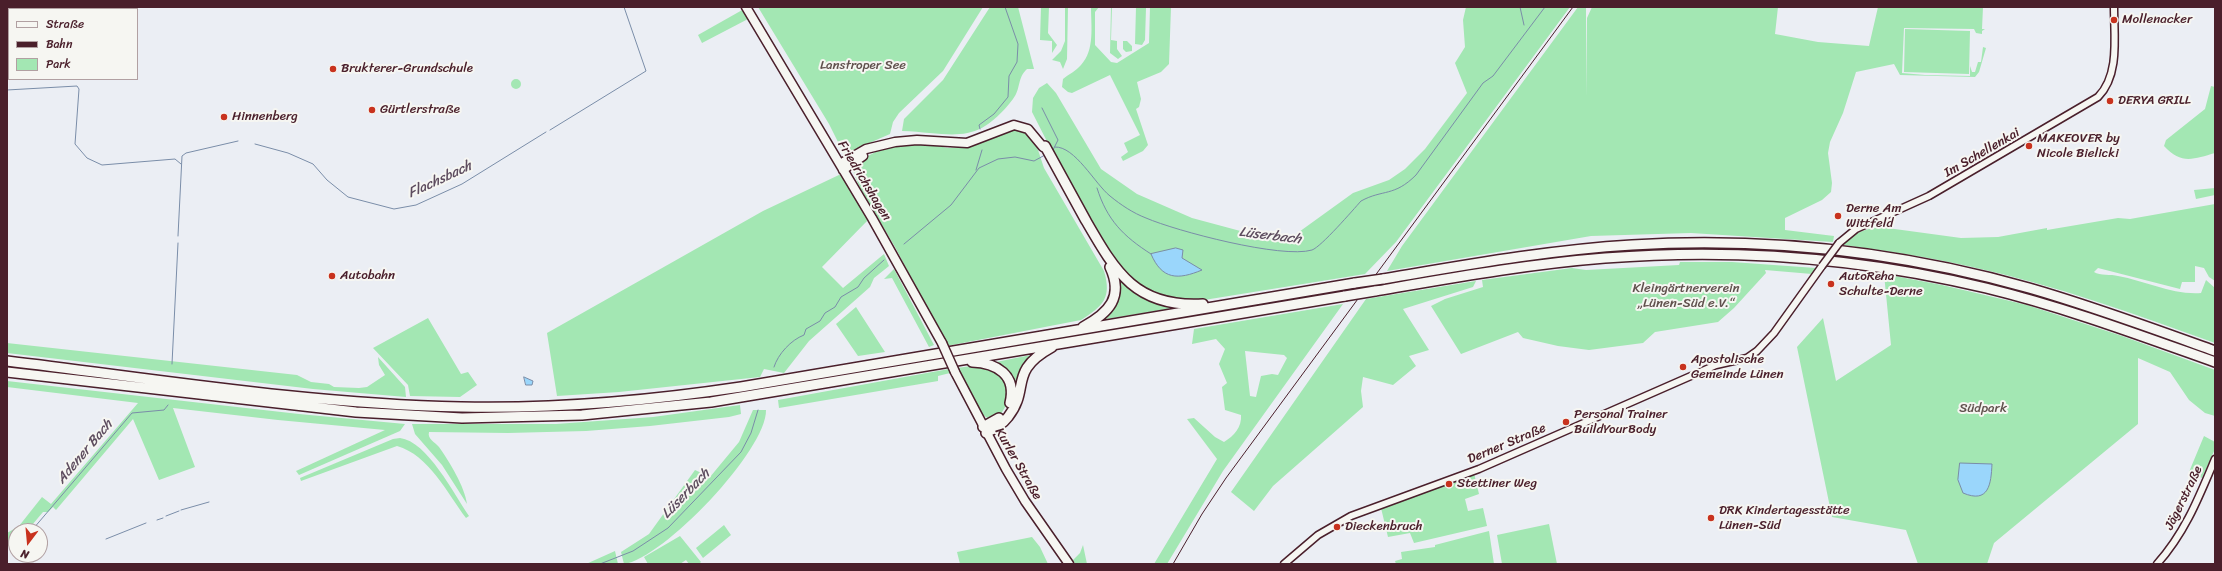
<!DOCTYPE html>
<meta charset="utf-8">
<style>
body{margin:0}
#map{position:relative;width:2222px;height:571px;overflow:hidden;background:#ebeef4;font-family:Sriracha,sans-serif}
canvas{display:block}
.frame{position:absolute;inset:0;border:8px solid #4a1f2b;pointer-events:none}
.legend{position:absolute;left:8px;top:8px;width:130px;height:72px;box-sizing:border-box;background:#f6f6f2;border:1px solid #b1a0a2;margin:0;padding:5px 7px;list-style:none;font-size:12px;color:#4a1f2b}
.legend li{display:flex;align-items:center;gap:8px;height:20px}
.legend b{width:20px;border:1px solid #b1a0a2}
.north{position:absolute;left:8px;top:523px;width:40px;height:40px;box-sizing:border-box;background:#f6f6f2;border:1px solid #b1a0a2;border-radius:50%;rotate:196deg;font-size:11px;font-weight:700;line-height:16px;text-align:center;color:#4a1f2b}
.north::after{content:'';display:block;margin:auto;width:14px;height:18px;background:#c8321e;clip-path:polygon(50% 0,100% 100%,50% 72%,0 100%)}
</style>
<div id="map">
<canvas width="2222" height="571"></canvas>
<div class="frame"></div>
<ul class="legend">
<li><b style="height:5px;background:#f6f6f2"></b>Straße</li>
<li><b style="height:5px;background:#4a1f2b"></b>Bahn</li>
<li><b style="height:11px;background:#a3e7b3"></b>Park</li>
</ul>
<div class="north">N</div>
</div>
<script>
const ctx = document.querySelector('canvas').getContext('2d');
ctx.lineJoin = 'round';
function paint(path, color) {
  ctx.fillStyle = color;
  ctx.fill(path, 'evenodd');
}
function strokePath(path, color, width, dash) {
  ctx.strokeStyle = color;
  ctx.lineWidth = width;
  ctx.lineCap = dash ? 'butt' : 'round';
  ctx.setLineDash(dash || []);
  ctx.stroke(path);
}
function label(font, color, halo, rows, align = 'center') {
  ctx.font = font + ' Sriracha,sans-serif';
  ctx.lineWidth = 4;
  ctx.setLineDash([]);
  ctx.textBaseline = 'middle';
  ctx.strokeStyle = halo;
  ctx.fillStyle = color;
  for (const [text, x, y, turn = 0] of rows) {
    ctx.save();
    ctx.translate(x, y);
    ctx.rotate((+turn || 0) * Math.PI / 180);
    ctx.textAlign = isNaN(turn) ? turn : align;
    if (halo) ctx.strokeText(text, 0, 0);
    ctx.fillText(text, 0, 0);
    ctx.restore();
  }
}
const green = new Path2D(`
 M758,7H983L943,71L899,113L893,122L890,134L844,154L829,124Z
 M990,7H1018L1034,69H1027C1017,78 1021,89 1013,99C976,147 954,133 902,131L904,119L943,80Z
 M1041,7H1049L1048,33L1057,45L1052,53V41L1040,40Z
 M1065,7H1068L1067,59L1063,69L1060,62L1052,60L1061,51L1065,41Z
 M1091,7H1099L1095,12V45L1111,62L1117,63L1149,43L1150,7H1171L1169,64L1161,72L1137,82L1141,99L1139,107L1136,109L1148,145L1143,151L1123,161L1121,157L1128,152L1124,143L1140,135L1110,75L1072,93L1068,92L1062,87L1063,79C1069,74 1076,71 1081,65C1095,50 1091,26 1091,7Z
 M1111,7H1117H1112L1111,40L1117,41V49L1122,56L1118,59L1110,53Z
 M1136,7L1146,8L1145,40L1142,45L1135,44Z
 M1466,7H1570L1396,242L1365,274L1204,300H1183L1157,295L1134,282L1111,256L1060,167L1032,112L1033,98L1039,88L1047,83L1056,93L1101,169L1137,194L1192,218L1259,236L1292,237L1353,193L1389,180L1405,169L1425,149L1467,93L1455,63L1465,47L1463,20Z
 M1578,7H1586V97L1587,18L1592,7H1778L1775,34L1818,42L1869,46L1878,7H1983L1982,29H1985L1982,31V34L1976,33L1974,29L1904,28L1902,73L1925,75L1970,76V66L1972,72H1975L1978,62H1981L1983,47L1986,48L1979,72L1975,77L1900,75L1894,64L1856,72L1843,113L1830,142L1828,153L1832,183L1831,192L1822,200L1785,218V230L1834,236L1833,242L1691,233L1591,236L1387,271L1402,246Z
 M744,9L748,19L702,43L698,35Z
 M1905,29L1970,31L1969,74L1904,72Z
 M1123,41H1127L1132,46V51L1126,52L1123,49Z
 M511 84a5 5 0 1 1 10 0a5 5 0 1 1-10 0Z
 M2211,86L2215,87V153C2194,159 2181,165 2164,146L2166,140L2205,109Z
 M1007,129L1023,131L1036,144L1044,168L1104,271C1112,298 1103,306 1081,320L947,346L895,247L859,186L853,171L857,162L879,150L904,144L921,143L948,148L973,146Z
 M841,174L868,220L822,267L843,288L884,254L889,266L874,278L870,287L809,341L784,373L764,369L760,377L619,392L557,396L547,333L763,211Z
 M2215,188V195L2196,199L2194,190Z
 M2215,204V281L2209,277L2204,268L2195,266V282H2182L2180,289L2098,268L2094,272C2100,276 2111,274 2118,276C2146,281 2172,295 2201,293L2206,280L2215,288V343C2135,314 2055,285 1972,267C1929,257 1886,251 1843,245C1849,234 1868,228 1880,227L1961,238L1998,237L2047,228V230L2118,218L2130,219Z
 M1680,262H1732L1816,268L1812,274L1765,270L1766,273L1734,308L1718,322L1655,332L1643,343L1589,350L1558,346L1523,338L1518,332L1461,354L1431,306L1445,299L1483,287L1482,280L1572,268L1586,270L1679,265Z
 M894,269L934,345L929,347L892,278L884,279Z
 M1116,273L1180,307L1100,320L1105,317Z
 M1884,274L1942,285L2027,305L2122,336L2215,370V416L2205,413L2189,400L2170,372L2138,358V424L1994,543L1987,564H1918L1906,530L1832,517L1797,347L1823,318L1836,381L1891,345Z
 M1476,281L1473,287L1403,309L1429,350L1409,356L1416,366L1393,385L1363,377L1361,391L1363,407L1273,486L1254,511L1231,492L1366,299Z
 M1343,304L1223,471L1167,564H1154L1217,459L1187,419L1194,418L1215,437L1224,442C1234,436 1242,427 1241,415L1225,410L1222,387L1227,383L1219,364L1225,349L1216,339L1192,344L1194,329ZM1245,351L1284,355L1287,358L1278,375L1272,374L1261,376L1256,397L1250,396Z
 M856,307L885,352L858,356L836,324Z
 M428,318L461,374L468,372L477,385L460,397L410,396L408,385L373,348Z
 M7,343L297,375L311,382L329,384L334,387L359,388L367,387L385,375L379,365L378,357L405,387L406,397L313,389L7,353Z
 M1036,354L1013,406L1008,414L1014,398L996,362Z
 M978,365L997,371L1007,383V404L999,417L992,421L983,415L957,368Z
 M949,369L950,373L938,376V381L779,408L778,400Z
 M7,381L299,414L405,424L400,431L299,475L296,471L385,430L278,420L173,408L195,467L159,480L133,419L56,510L53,507L48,512H43L27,531H16V542L7,547V533L19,526L42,497L51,504L138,403L7,387Z
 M740,405L741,414L729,417L650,426L586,431L508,433L429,432C427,439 435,442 439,447C449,461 465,487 467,504L442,465L415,434L412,424H556L653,417Z
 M753,410H766C767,450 663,559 624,564L621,552L649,534L695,470L710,477L739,442Z
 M2204,436L2215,442V449L2202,478L2189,472Z
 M400,438C427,441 454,494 469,516L466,518C447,493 429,455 397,446L301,481L300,478L393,439Z
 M1474,473L1479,494L1465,499L1468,511L1483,508L1487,526L1414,543L1410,533L1388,537L1381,508Z
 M1549,524L1557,564H1502L1497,535Z
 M724,525L731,535L703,558L696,548Z
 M1489,531L1494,564H1396L1395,561L1402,559L1401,552L1435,547V545Z
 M680,536L701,562L699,564H689L686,560L680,564H648L644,557Z
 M1032,537L1040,547L1048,564H960L957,552Z
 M1083,545L1087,564H1075L1073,560L1080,553Z
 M615,551L618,564H586Z`);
const water = new Path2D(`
 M1176,248L1183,250L1182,258L1202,270C1178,280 1162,280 1151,254Z
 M524,377L533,381L532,385H526Z
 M1960,463L1992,464C1991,484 1989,504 1963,493L1958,480Z`);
const stream = new Path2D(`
 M1520,7L1524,25
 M7,90L77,86L79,89L75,144L87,158L102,165L175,159L181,164
 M1042,108L1058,140L1053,150
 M980,129L979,125L994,114L1008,97L1009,76L1017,62L1018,44L1005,7
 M550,130L646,71L624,7
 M255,144L288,153L313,164L327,180L348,197L394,209L416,205L462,184L546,132
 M1055,147C1075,146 1095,184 1110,196C1121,205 1133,213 1146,218C1176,231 1282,259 1312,250C1321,247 1353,210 1361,201C1383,189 1394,197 1416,175L1483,83L1493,76L1545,7
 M976,170L982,150
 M1097,188C1107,220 1123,236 1151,254
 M178,236L182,156L186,153L238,141
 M904,244L951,205L979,168L998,159L1015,157L1034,161L1045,155
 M172,364L178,243
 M774,367C778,354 791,340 804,335L806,329L820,321L825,313L835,307L841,297L858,287L864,278L884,260
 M181,510L209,502
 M166,516L179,511
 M157,520L163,518
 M27,531L33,529L132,413L164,410L168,405
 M106,539L146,523
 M7,542L16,537
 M600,564L633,551L668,528L741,452L751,433L758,410`);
const minor = new Path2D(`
 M1839,243L1856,229L1929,196L2098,97C2120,75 2114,36 2114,7
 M1284,564L1318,535L1351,516L1479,469L1716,365L1747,358L1757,351L1774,333L1822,266
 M2157,564C2185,533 2199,497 2215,459`);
const major = new Path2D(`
 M746,7L872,218L942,343
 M840,164L866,149L895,142L917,140L967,143L1014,125L1028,129L1043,147
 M843,170L863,156
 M955,372L1006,469L1025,501L1069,564`);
const highway = new Path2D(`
 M1045,146C1058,170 1072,195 1085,219C1115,271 1135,308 1203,304
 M1383,279C1466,265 1548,250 1632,245C1765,237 1901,252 2029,288C2092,306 2154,329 2215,351
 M1375,291C1451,278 1528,264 1605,258C1732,248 1862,258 1986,288C2064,307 2139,335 2215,362
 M1083,327C1109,313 1124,297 1110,267
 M7,361C157,379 309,404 461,407C555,409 648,401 741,387L1355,283
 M972,362C997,363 1017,375 1010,403
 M7,372L356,412L462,418L582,415L711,402L1345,296
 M983,427L999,418
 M986,433C994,429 1002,425 1008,417C1031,388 1007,372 1052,347`);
const rail = new Path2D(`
 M1173,564L1202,514L1226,478L1573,7`);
const minorBridge = new Path2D(`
 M1822,266L1839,243`);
const majorBridge = new Path2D(`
 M942,343L955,372`);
const highwayBridge = new Path2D(`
 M1355,283L1383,279
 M1345,296L1375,291`);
const markers = [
 [2114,20,4,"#c8321e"],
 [333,69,4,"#c8321e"],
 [2110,101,4,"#c8321e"],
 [372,110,4,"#c8321e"],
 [224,117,4,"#c8321e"],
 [2029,146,4,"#c8321e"],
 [1838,216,4,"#c8321e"],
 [332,276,4,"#c8321e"],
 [1831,284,4,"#c8321e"],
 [1683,367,4,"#c8321e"],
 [1566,422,4,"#c8321e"],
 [1449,484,4,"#c8321e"],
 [1711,518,4,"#c8321e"],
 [1337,527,4,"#c8321e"]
];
const poiNames = [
 ["Mollenacker",2122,20],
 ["Brukterer-Grundschule",341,69],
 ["DERYA GRILL",2118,101],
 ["Gürtlerstraße",380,110],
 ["Hinnenberg",232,117],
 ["MAKEOVER by",2037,139],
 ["Nicole Bielicki",2037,154],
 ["Derne Am",1846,209],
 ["Wittfeld",1846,224],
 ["Autobahn",340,276],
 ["AutoReha",1839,277],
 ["Schulte-Derne",1839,292],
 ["Apostolische",1691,360],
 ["Gemeinde Lünen",1691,375],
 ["Personal Trainer",1574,415],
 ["BuildYourBody",1574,430],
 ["Stettiner Weg",1457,484],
 ["DRK Kindertagesstätte",1719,511],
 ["Lünen-Süd",1719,526],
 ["Dieckenbruch",1345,527]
];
const parkNames = [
 ["Lanstroper See",863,66],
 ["Kleingärtnerverein",1686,289],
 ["„Lünen-Süd e.V.“",1686,304],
 ["Südpark",1983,409]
];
const streetNames = [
 ["Im Schellenkai",1982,153,-30],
 ["Friedrichshagen",864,181,59],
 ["Derner Straße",1507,444,-23],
 ["Kurler Straße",1018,464,60],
 ["Jägerstraße",2184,498,-64]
];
const waterNames = [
 ["Flachsbach",440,180,-25],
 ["Lüserbach",1270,236,7],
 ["Adener Bach",85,452,-50],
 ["Lüserbach",686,494,-46]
];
paint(green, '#a3e7b3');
paint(water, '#9ad6fb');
strokePath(water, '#7a8da8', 1);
strokePath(stream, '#7a8da8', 1);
strokePath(minor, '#4a1f2b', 9);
strokePath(major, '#4a1f2b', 11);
strokePath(highway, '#4a1f2b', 12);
strokePath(minor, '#f6f6f2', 6);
strokePath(major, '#f6f6f2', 8);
strokePath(highway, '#f6f6f2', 9);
strokePath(rail, '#4a1f2b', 1);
strokePath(minorBridge, '#4a1f2b', 9, []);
strokePath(majorBridge, '#4a1f2b', 11, []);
strokePath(highwayBridge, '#4a1f2b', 12, []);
strokePath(minorBridge, '#f6f6f2', 6);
strokePath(majorBridge, '#f6f6f2', 8);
strokePath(highwayBridge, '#f6f6f2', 9);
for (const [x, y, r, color] of markers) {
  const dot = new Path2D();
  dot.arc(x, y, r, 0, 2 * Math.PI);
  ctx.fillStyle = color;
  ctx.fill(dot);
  strokePath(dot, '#f6f6f2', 1.5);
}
label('13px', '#4a1f2b', '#f6f6f2', poiNames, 'left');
label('13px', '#60514d', '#f6f6f2', parkNames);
label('13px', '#4a1f2b', '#f6f6f2', streetNames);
label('italic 14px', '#5e4d5f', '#f6f6f2', waterNames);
</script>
